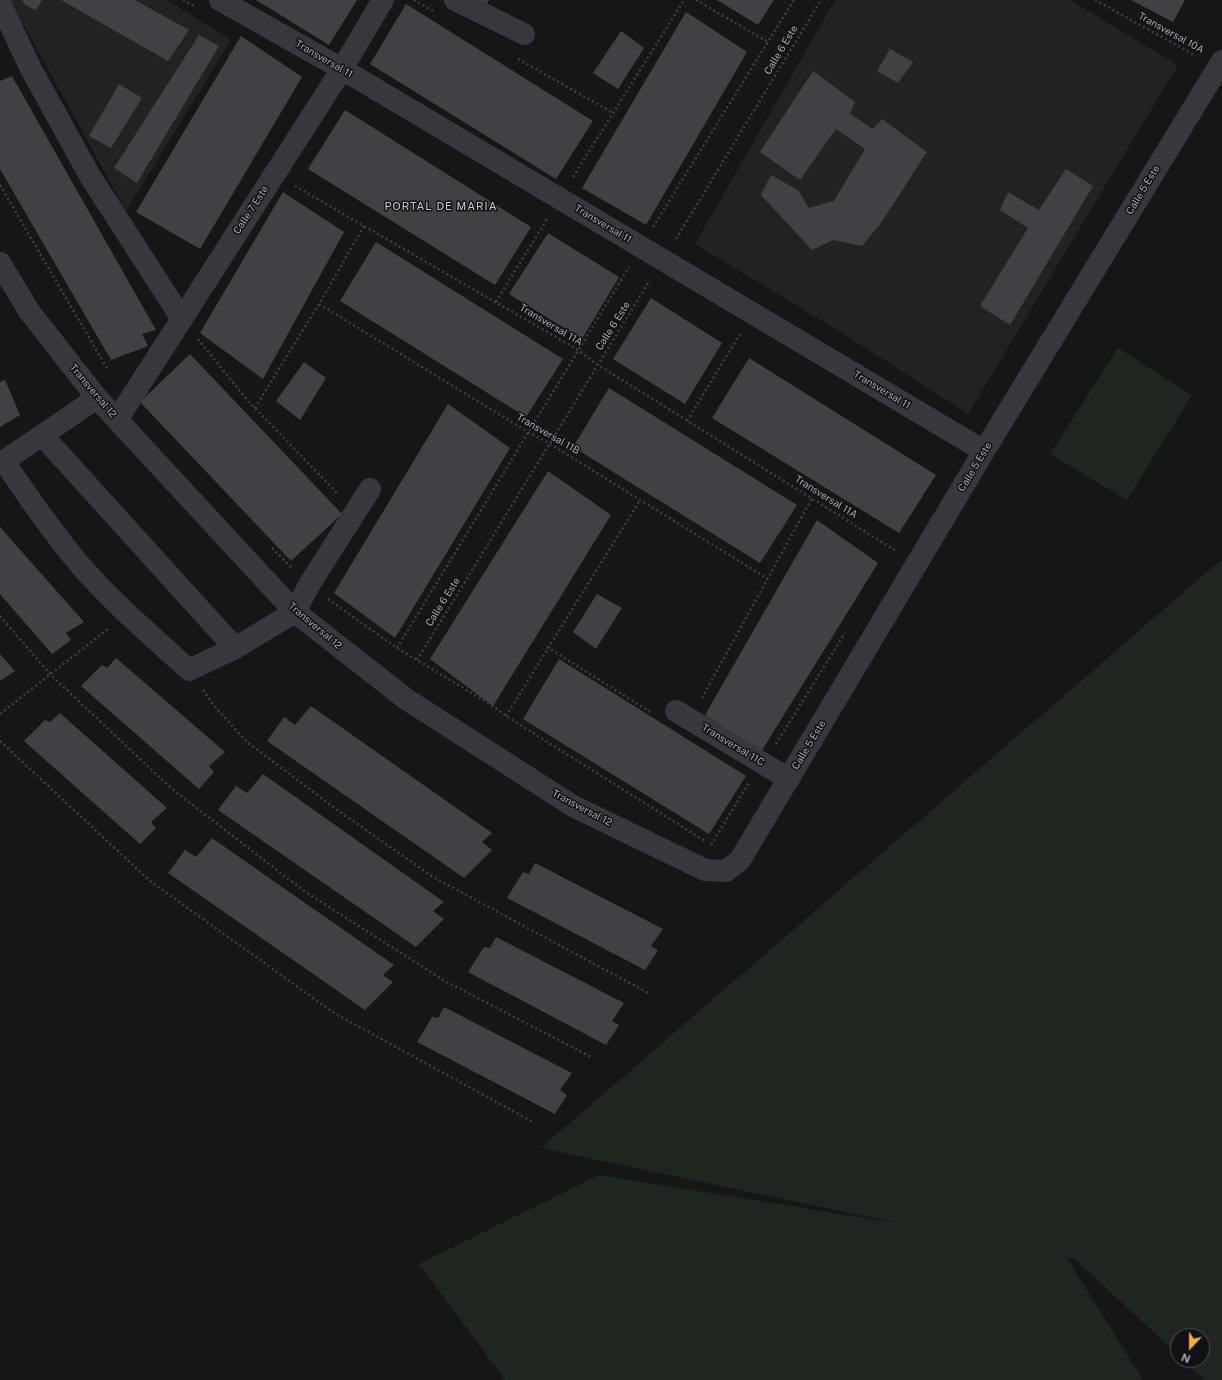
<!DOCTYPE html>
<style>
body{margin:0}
#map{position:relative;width:1222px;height:1380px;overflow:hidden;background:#161618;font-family:"Public Sans",sans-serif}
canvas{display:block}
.north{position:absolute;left:1170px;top:1328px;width:40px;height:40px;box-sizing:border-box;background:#111113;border:1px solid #4d4f55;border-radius:50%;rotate:202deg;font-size:11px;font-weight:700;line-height:16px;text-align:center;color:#a8adb8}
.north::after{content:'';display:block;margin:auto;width:14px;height:18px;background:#f2b134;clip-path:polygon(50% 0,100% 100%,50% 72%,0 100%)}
</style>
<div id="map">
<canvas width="1222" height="1380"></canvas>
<div class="north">N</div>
</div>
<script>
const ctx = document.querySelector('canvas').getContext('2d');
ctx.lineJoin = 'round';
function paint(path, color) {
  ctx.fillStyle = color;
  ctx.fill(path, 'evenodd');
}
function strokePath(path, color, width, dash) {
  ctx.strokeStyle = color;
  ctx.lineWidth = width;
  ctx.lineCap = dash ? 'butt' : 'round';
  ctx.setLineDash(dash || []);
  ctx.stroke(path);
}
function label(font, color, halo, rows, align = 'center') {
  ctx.font = font + ' "Public Sans",sans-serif';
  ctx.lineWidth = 3;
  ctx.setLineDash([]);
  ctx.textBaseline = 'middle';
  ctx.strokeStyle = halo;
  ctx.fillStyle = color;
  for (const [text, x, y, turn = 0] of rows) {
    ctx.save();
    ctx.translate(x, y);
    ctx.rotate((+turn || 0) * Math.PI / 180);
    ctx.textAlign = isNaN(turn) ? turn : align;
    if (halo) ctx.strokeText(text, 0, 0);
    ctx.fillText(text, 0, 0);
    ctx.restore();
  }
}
const built = new Path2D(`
 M10,0H167L231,40L126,211Z
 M835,0H1070L1178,65L968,414L842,333L695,244Z`);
const green = new Path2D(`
 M1118,348L1192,395L1127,500L1050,454Z
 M1222,559V1380H1205L1184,1360H1202V1336H1178V1355L1076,1260L1067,1258L1143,1380H505L419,1264L599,1175L902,1224L541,1148Z`);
const building = new Path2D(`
 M22,0H42L36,10L25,5Z
 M61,0H135L189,30L168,61Z
 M256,0H357L329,45Z
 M472,0H489L485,7Z
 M717,0H774L758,25Z
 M1131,0H1185L1173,22Z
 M406,4L593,121L556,179L370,64Z
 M686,12L747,52L646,225L582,188Z
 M621,31L644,48L618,89L593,73Z
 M199,35L219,46L137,183L114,168Z
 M241,36L302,77L200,249L136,212Z
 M890,49L913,62L898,83L877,71Z
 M813,71L855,102L850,114L873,129L882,119L927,152L881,223L862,246L833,240L812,250L761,195L771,175L798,190L809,208L834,201L865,149L836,129L800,180L760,152Z
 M12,76L156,330L142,334L148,346L111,360L0,169V81Z
 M119,84L142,98L111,148L89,136Z
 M345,110L531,227L495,285L308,169Z
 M1066,169L1093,186L1010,325L980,306L1028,228L1000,210L1008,192L1039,210Z
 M283,192L344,232L263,379L200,333Z
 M548,233L619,277L582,339L509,294Z
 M376,242L563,359L526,417L340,301Z
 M651,298L722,343L685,404L613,359Z
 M190,354L342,514L291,561L140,402Z
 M749,358L936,475L899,533L712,418Z
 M304,362L326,378L300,420L276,401Z
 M5,380L20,415L0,427V382Z
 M609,388L797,505L760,563L573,447Z
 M448,404L510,448L395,638L334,593Z
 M548,471L611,515L493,706L430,659Z
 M817,520L878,563L761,752L705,715Z
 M0,527L84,622L66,633L71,640L52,654L0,594Z
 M597,594L622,608L596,649L573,632Z
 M0,654L15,671L0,681Z
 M116,658L225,752L209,766L214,772L199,789L81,686L102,665L107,668Z
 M559,659L746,776L709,834L523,719Z
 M311,706L492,833L482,842L492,850L464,878L267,741L284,717L295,725Z
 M60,713L167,808L151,822L156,828L140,844L24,741L45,720L50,722Z
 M263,774L444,902L433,911L444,919L416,947L218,810L236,786L247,793Z
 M212,838L394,965L383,975L393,982L365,1010L168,873L185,850L196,857Z
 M535,863L663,929L651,946L658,950L645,970L507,898L523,872L529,874Z
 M496,937L624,1003L612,1021L619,1025L606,1045L468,972L484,947L490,948Z
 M444,1007L572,1073L560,1090L567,1095L555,1114L417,1042L432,1017L438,1018Z`);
const path = new Path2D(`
 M183,0L196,7
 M414,0L433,11
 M696,0L768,42
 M1095,0L1196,56
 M518,59L613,113
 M573,177L684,0
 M0,185L108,370
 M295,186L578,350L598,365L896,551
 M653,227L794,0
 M676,239L821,0
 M496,302L547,219
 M319,304L528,432L550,444L768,579
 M198,339L248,401L338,494
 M255,408L319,304L364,226
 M687,421L740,334
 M272,548L292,568
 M328,599L397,648L493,706L506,716L705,841
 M0,616L51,675L172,789L304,891L445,981L593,1058
 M547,647L652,713
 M397,648L629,267
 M417,660L650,280
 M203,690L216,708L247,742L336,809L433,877L650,994
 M702,698L812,498
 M0,714L109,628
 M506,716L640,500
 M0,741L150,881L334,1013L533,1122
 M776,744L845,633
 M711,845L749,783`);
const minor = new Path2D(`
 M220,0L342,69L984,451
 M455,0L524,34
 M0,3L31,69L90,176L182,319
 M0,263L29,311L97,398L295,612L406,699L573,806L705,870L726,871L740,860L984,451L1222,61
 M97,398L4,461C28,497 53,533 81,566C114,604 152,636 189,670L235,648L295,612L309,585L370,489
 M117,420L342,69L383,0
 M42,435L235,648
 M676,711L789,779`);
const streetNames = [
 ["Transversal 10A",1171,33,29],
 ["Calle 6 Este",781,50,-59],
 ["Transversal 11",324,59,30],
 ["Calle 5 Este",1143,190,-59],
 ["Calle 7 Este",251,210,-57],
 ["Transversal 11",603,224,31],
 ["Transversal 11A",551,325,31],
 ["Calle 6 Este",613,326,-58],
 ["Transversal 11",882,390,31],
 ["Transversal 12",93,391,50],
 ["Transversal 11B",548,434,30],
 ["Calle 5 Este",975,467,-59],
 ["Transversal 11A",826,497,32],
 ["Calle 6 Este",443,602,-58],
 ["Transversal 12",315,626,40],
 ["Transversal 11C",733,745,31],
 ["Calle 5 Este",809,745,-59],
 ["Transversal 12",582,808,28]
];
const neighbourhoodNames = [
 ["PORTAL DE MARIA",441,207]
];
paint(built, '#222225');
paint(green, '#1e261f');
paint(building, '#404145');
strokePath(path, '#3d3f44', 2.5, [2, 3]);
strokePath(minor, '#37383d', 22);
label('10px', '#a8adb8', '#111113', streetNames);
ctx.letterSpacing = '1px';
label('11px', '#c9ccd4', '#111113', neighbourhoodNames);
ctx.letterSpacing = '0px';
</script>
